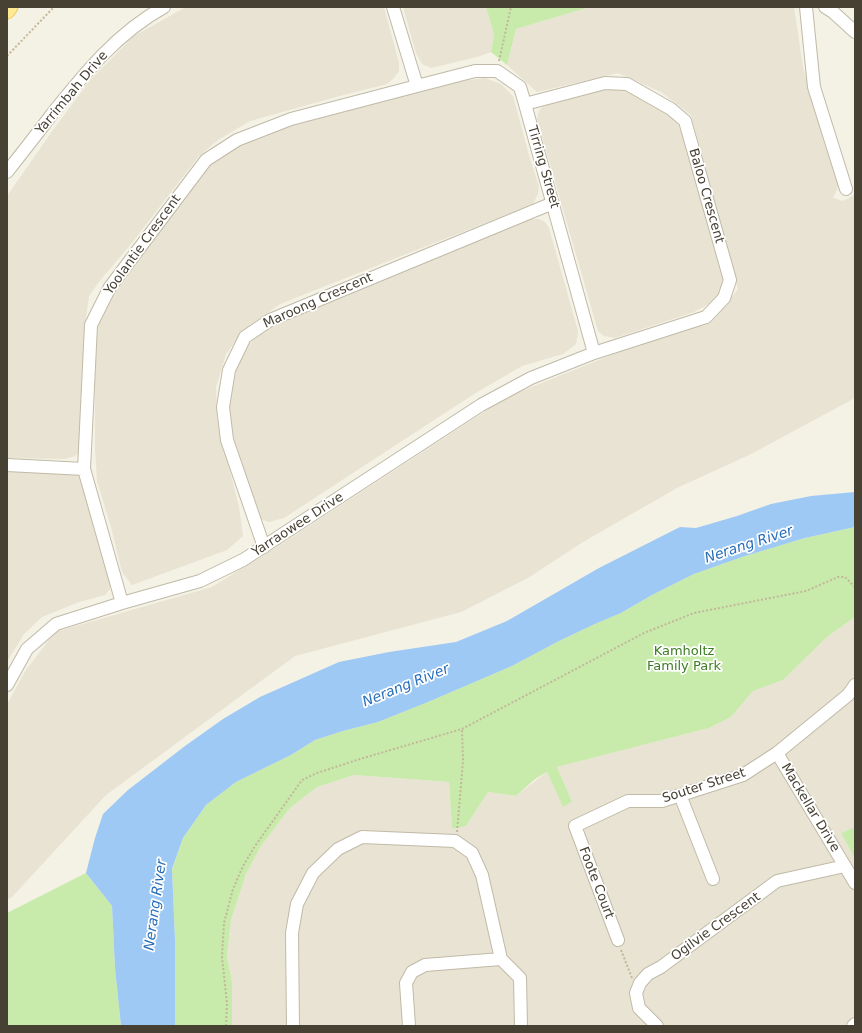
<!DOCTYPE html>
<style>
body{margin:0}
#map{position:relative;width:862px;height:1033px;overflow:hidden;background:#f4f1e5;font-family:"DejaVu Sans",sans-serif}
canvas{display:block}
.frame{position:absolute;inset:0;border:8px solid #474134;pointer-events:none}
</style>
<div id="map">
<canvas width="862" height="1033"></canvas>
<div class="frame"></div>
</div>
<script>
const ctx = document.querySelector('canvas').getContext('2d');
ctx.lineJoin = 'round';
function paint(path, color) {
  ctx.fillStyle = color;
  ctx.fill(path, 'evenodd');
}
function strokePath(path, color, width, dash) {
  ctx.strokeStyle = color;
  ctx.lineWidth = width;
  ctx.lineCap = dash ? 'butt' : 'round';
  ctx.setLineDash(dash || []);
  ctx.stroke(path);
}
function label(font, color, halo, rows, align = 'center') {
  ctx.font = font + ' "DejaVu Sans",sans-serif';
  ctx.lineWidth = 3.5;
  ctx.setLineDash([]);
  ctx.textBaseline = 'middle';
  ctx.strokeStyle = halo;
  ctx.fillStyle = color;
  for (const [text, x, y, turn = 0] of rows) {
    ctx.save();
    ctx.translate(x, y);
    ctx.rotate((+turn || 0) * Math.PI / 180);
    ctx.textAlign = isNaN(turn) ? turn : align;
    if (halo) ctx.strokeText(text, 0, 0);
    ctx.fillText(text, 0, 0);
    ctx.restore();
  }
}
const residential = new Path2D(`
 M186,7H384L399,63V71L394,78L387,84L347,94L250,121L218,140L199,156L131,244L98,283L89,296L86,318L79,452L75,456L65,459L7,458V196L53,130L91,79L134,36Z
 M403,7H486L494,35L491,52L477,57L431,68L422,64L416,53Z
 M590,7H794L803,67L814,108L840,183L833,198L843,201L855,195V398L751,454L677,488L583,542L528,578L461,612L295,656L106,795L12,897L7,900V704L26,670L55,632L212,587L283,543L507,397L636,345L715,318L738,289L691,115L661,92L618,73L537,92L507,65L516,29Z
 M485,78L501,84L513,96L530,159L539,186L538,194L533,204L280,304L244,330L226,354L216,387L217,419L239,507L243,536L227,550L132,585L122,572L111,527L97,481L95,448V379L98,318L114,286L210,163L253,137L295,122L461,81Z
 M608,87L624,89L645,100L675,119L687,143L724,280L722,292L718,299L694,312L615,338L604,336L598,331L537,119L539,111L545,104Z
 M528,219H539L545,222L549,228L578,331L576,344L563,354L522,366L474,394L284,518L269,522L260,519L233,436L227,403L234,366L260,330Z
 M7,469L57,470L77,475L84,480L111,579L110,589L105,595L79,602L42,617L24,634L7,662Z
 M855,617V827L841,833L855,859V1026H232V982L227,955L231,920L246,874L261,846L290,808L317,787L354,775L449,782L452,829L466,826L488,792L516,796L547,772L563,806L572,802L557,767L709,728L731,717L753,691L783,680L827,637Z`);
const green = new Path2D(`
 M486,7H590L516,29L507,65L491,52L494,35Z
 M855,527V617L827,637L783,680L753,691L731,717L709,728L557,767L572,802L563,807L547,772L535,779L516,796L488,792L466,826L452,829L449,782L354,775L317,787L290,808L261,846L246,874L231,920L227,955L232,982V1026H175V940L172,870L183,838L206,805L236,782L291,755L315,740L343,731L378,722L428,702L512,666L559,641L597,623L621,613L652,595L694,574L742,557L805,538Z
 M855,827V859L841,833Z
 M86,873L112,906L115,968L121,1026H7V913Z`);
const water = new Path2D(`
 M855,492V527L805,538L742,557L694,574L652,595L621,613L597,623L559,641L512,666L428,702L378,722L343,731L315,740L291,755L236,782L206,805L183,838L172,869L175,940V1026H121L115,968L112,906L86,873L95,838L103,814L128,790L185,746L223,719L260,697L339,662L389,652L456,642L507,621L599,568L680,527L696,528L737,516L771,504L811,496Z`);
const path = new Path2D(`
 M7,56L54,7
 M499,61L511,7
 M457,832L463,761L462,729
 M621,950L632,978
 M226,1026L227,1003L222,957L224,923L233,889L243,866L255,846L302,780L317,773L360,759L462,729L644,633L694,613L806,591L838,577H845L855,587`);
const minor = new Path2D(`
 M393,7L417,86
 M806,7L814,87L846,189
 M825,7L833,12L855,32
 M7,172C22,153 37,134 52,114C85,73 117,33 164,7
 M7,465L84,469
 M264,547L227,440L223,407L229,370L245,337L270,320L553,203
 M122,603L84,469L91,325L110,287L206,160L237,140L291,119L417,86L475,71H497L500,73L520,87L525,104L594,353
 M7,685L27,649L56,624L122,603L200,581L243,560L481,405L531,378L594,353L706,317L724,298L730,280L685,121L671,109L627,84L605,83L525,104
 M777,753L855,883
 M680,795L713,879
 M618,940L575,826L628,801H662L743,775L777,753L848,695L855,685
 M293,1026L292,933L297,904L313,873L338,849L362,837L455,841L472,853L482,875L501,959L520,978L521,1026
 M409,1026L406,983L412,972L425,965L501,959
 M657,1026L639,1008L636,993L640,983L648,974L661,967L777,881L845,866
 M853,1026L855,1024`);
const major = new Path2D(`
 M7,11L10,7`);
const streetNames = [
 ["Yarrimbah Drive",72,93,-50],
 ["Tirring Street",543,167,74],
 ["Baloo Crescent",706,196,74],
 ["Yoolantie Crescent",143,245,-54],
 ["Maroong Crescent",318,301,-24],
 ["Yarraowee Drive",298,525,-33],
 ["Souter Street",704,786,-18],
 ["Mackellar Drive",810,808,59],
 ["Foote Court",596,883,69],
 ["Ogilvie Crescent",716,927,-36]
];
const parkNames = [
 ["Kamholtz",684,652],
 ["Family Park",684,667]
];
const waterNames = [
 ["Nerang River",749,545,-18],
 ["Nerang River",406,686,-22],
 ["Nerang River",156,905,-82]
];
paint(residential, '#e8e3d3');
paint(green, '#c8ebac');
paint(water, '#9ec9f5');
strokePath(minor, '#c0baa7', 14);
strokePath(major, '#ebcd5d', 17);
strokePath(path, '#c2b798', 2, [2, 2]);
strokePath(minor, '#fff', 12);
strokePath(major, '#ffea93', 15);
label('13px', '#474134', '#fff', streetNames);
label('13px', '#3d7c24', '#fff', parkNames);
label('italic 14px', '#276eb9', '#fff', waterNames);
</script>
